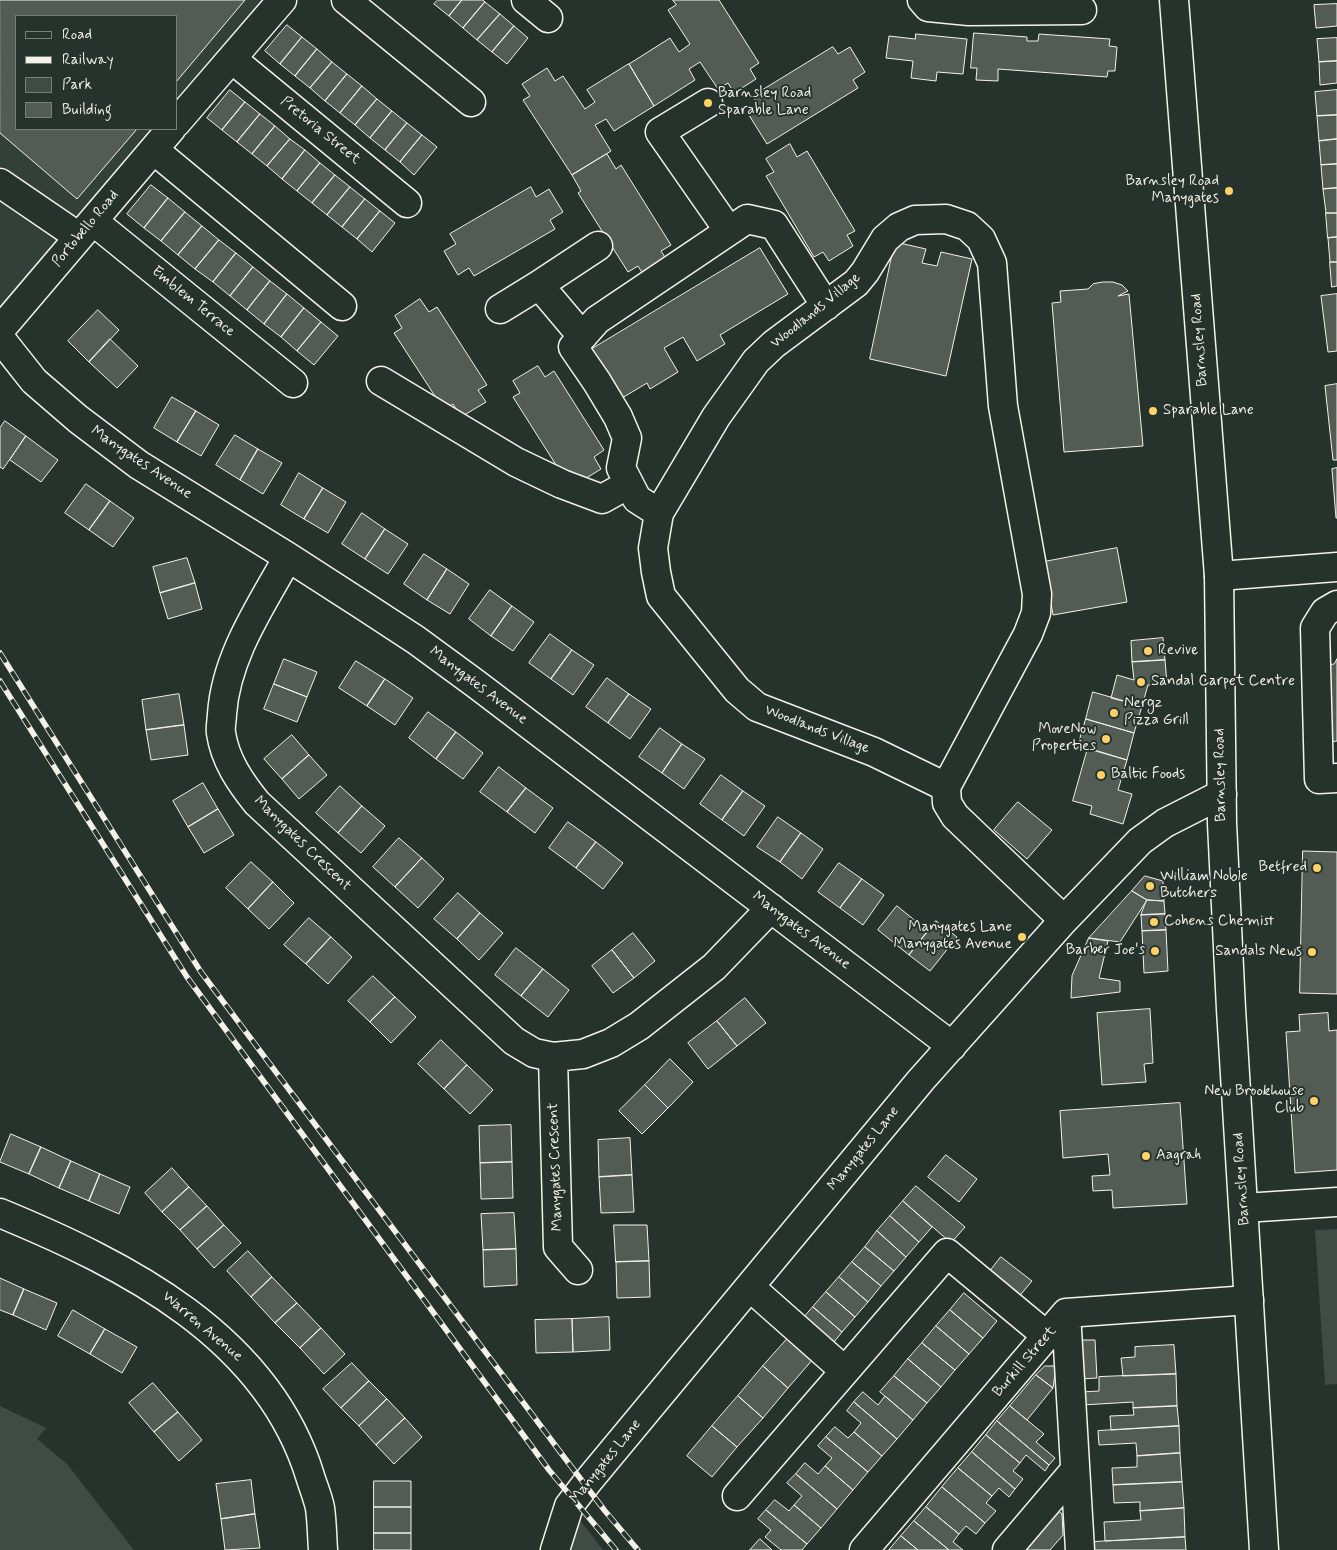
<!DOCTYPE html>
<style>
body{margin:0}
#map{position:relative;width:1337px;height:1550px;overflow:hidden;background:#26332d;font-family:Mynerve,sans-serif}
canvas{display:block}
.legend{position:absolute;left:15px;top:15px;width:162px;height:115px;box-sizing:border-box;background:#26332d;border:1px solid #787f78;margin:0;padding:6px 9px;list-style:none;font-size:15px;color:#f4f1e8}
.legend li{display:flex;align-items:center;gap:10px;height:25px}
.legend b{width:25px;border:1px solid #787f78}
</style>
<div id="map">
<canvas width="1337" height="1550"></canvas>
<ul class="legend">
<li><b style="height:6px;background:#26332d"></b>Road</li>
<li><b style="height:6px;background:#f4f1e8"></b>Railway</li>
<li><b style="height:14px;background:#414b45"></b>Park</li>
<li><b style="height:14px;background:#525c55"></b>Building</li>
</ul>
</div>
<script>
const ctx = document.querySelector('canvas').getContext('2d');
ctx.lineJoin = 'round';
function paint(path, color) {
  ctx.fillStyle = color;
  ctx.fill(path, 'evenodd');
}
function strokePath(path, color, width, dash) {
  ctx.strokeStyle = color;
  ctx.lineWidth = width;
  ctx.lineCap = dash ? 'butt' : 'round';
  ctx.setLineDash(dash || []);
  ctx.stroke(path);
}
function label(font, color, halo, rows, align = 'center') {
  ctx.font = font + ' Mynerve,sans-serif';
  ctx.lineWidth = 4;
  ctx.setLineDash([]);
  ctx.textBaseline = 'middle';
  ctx.strokeStyle = halo;
  ctx.fillStyle = color;
  for (const [text, x, y, turn = 0] of rows) {
    ctx.save();
    ctx.translate(x, y);
    ctx.rotate((+turn || 0) * Math.PI / 180);
    ctx.textAlign = isNaN(turn) ? turn : align;
    if (halo) ctx.strokeText(text, 0, 0);
    ctx.fillText(text, 0, 0);
    ctx.restore();
  }
}
const built = new Path2D(`
 M0,0H282L176,123V16H16V129H171L0,330Z`);
const green = new Path2D(`
 M1337,1229V1384L1325,1385L1315,1230Z
 M0,1406L46,1428L37,1439L67,1464L134,1550H0Z
 M569,1506L603,1550H555Z`);
const building = new Path2D(`
 M0,0H245L176,82V16H16V129H137L77,199L0,133Z
 M438,0H462L449,16L434,4Z
 M462,0H483L485,2L463,28L449,16Z
 M673,0H719L759,63L750,69L756,79L734,93L728,83L718,89L700,62L689,69L695,80L654,106L629,64L670,38L679,52L690,44L668,10L676,5Z
 M485,2L500,14L477,40L463,28Z
 M1337,4V26L1316,28L1314,5Z
 M500,14L514,26L492,52L477,40Z
 M287,25L302,37L280,64L265,51Z
 M514,26L528,38L507,64L492,52Z
 M974,33L1027,37V41H1038L1039,34L1110,39L1109,46L1117,47L1115,71H1108L1107,77L998,69V81L976,80L977,68H971Z
 M916,34L967,39L963,74L937,72L936,81L911,78L913,61L886,58L889,36L915,39Z
 M302,37L317,49L295,76L280,64Z
 M1337,38V61L1319,62L1317,39Z
 M833,47L838,54L850,47L865,72L853,80L858,88L767,144L747,112L758,105L753,96Z
 M317,49L332,62L310,88L295,76Z
 M1337,61V83L1320,85L1319,62Z
 M332,62L347,74L325,101L310,88Z
 M629,64L654,106L614,131L606,119L595,125L611,151L572,175L523,100L530,96L522,84L547,68L555,81L563,76L585,109L595,102L587,90Z
 M347,74L362,86L340,113L325,101Z
 M362,86L377,99L355,125L340,113Z
 M230,90L245,102L222,130L207,118Z
 M1337,90V115L1317,116L1315,92Z
 M377,99L392,111L370,138L355,125Z
 M245,102L260,114L237,142L222,130Z
 M392,111L407,123L385,150L370,138Z
 M260,114L275,126L252,154L237,142Z
 M1337,115V139L1319,141L1317,116Z
 M407,123L422,135L400,162L385,150Z
 M275,126L290,139L267,166L252,154Z
 M422,135L437,147L414,175L400,162Z
 M290,139L305,150L282,179L267,166Z
 M1337,139V164L1321,165L1319,141Z
 M790,144L797,157L807,151L855,231L847,235L853,246L829,261L823,252L814,257L766,176L774,172L766,159Z
 M305,150L320,163L297,191L282,179Z
 M607,154L616,169L621,165L671,245L661,251L668,262L645,277L638,266L628,272L578,193L581,191L572,175Z
 M320,163L335,175L312,203L297,191Z
 M1337,164V188L1323,189L1321,165Z
 M335,175L350,187L327,215L312,203Z
 M151,185L168,198L144,228L127,214Z
 M350,187L365,199L342,227L327,215Z
 M531,187L536,197L549,189L563,212L550,220L555,229L474,276L469,268L458,275L444,251L456,244L450,234Z
 M1337,188V213H1326L1323,189Z
 M168,198L185,212L161,241L144,228Z
 M365,199L380,211L357,239L342,227Z
 M380,211L395,223L372,252L357,239Z
 M185,212L202,226L178,255L161,241Z
 M1326,213H1337V237L1328,238Z
 M202,226L219,240L195,269L178,255Z
 M1337,237V262H1330L1328,238Z
 M219,240L236,253L213,282L195,269Z
 M895,242L926,249L922,263L937,266L941,252L972,259L946,376L870,359Z
 M760,248L788,294L720,335L725,344L697,361L683,337L664,348L678,372L650,389L647,383L617,401L587,352Z
 M236,253L253,267L230,296L213,282Z
 M1330,262H1337V286L1332,287Z
 M253,267L270,281L247,310L230,296Z
 M270,281L287,294L264,324L247,310Z
 M1103,282H1113L1122,285L1128,291L1118,296L1129,294L1143,446L1064,452L1052,303L1061,302L1060,291L1088,289L1093,284Z
 M287,294L304,308L281,337L264,324Z
 M1337,294V351L1328,352L1321,296Z
 M420,299L429,312L437,307L487,385L478,390L486,402L461,417L453,404L444,410L394,333L402,328L395,316Z
 M304,308L321,322L297,351L281,337Z
 M98,310L119,330L89,362L68,341Z
 M321,322L338,336L314,365L297,351Z
 M110,339L138,366L117,388L89,362Z
 M538,366L545,377L554,371L604,450L594,457L601,469L578,483L571,471L563,476L513,397L520,393L513,381Z
 M1337,384V460H1333L1325,386Z
 M172,397L196,411L177,442L154,428Z
 M196,411L219,425L201,456L177,442Z
 M5,421L26,436L3,469L0,467V428Z
 M235,435L258,449L240,480L216,465Z
 M26,436L58,460L41,482L10,460Z
 M258,449L282,463L263,494L240,480Z
 M1337,468V518H1336L1332,469Z
 M299,473L323,488L304,519L281,505Z
 M86,484L110,501L89,530L65,513Z
 M323,488L346,502L328,533L304,519Z
 M110,501L134,518L113,547L89,530Z
 M362,513L385,529L365,559L342,544Z
 M385,529L408,544L388,574L365,559Z
 M1117,548L1127,602L1053,615L1044,562Z
 M424,554L447,569L427,600L404,584Z
 M187,558L195,583L160,593L153,567Z
 M447,569L469,584L450,614L427,600Z
 M195,583L202,609L168,619L160,593Z
 M490,590L512,606L491,636L469,619Z
 M512,606L534,622L513,651L491,636Z
 M550,634L572,650L551,679L529,663Z
 M1163,638L1165,660L1132,662L1131,641Z
 M572,650L594,665L573,695L551,679Z
 M284,659L317,672L307,697L274,684Z
 M1337,659V741L1330,742L1322,666L1334,664Z
 M1165,660L1167,684L1148,685L1142,706L1111,698L1117,675L1134,680L1132,662Z
 M356,661L385,679L367,706L339,688Z
 M607,678L629,694L608,723L586,707Z
 M385,679L413,698L395,725L367,706Z
 M274,684L307,697L297,722L264,709Z
 M1093,692L1142,706L1134,733L1086,719Z
 M179,694L184,725L146,730L142,700Z
 M629,694L651,709L630,739L608,723Z
 M428,712L456,732L436,759L409,738Z
 M1086,719L1134,733L1127,760L1078,746Z
 M184,725L188,755L151,760L146,730Z
 M660,728L682,744L662,773L639,757Z
 M456,732L483,753L463,779L436,759Z
 M292,735L309,755L282,779L264,759Z
 M682,744L705,759L684,789L662,773Z
 M1088,748L1127,760L1118,790L1132,794L1123,824L1090,814L1092,806L1073,801Z
 M309,755L327,775L299,799L282,779Z
 M499,767L526,788L507,812L480,792Z
 M721,775L743,791L722,820L700,804Z
 M203,783L218,809L188,827L173,801Z
 M340,786L362,806L338,833L316,813Z
 M526,788L553,808L535,833L507,812Z
 M743,791L765,806L744,836L722,820Z
 M1018,802L1052,830L1027,859L994,830Z
 M362,806L385,826L361,853L338,833Z
 M218,809L234,835L204,853L188,827Z
 M778,817L801,833L780,862L757,847Z
 M568,822L596,842L576,868L549,848Z
 M801,833L823,849L802,879L780,862Z
 M399,838L422,858L395,887L373,867Z
 M596,842L623,863L603,889L576,868Z
 M1303,851L1337,852V994L1300,993Z
 M422,858L444,879L418,908L395,887Z
 M251,862L273,882L248,909L226,888Z
 M839,863L862,879L840,908L818,892Z
 M1145,876L1163,881L1164,901L1147,900L1132,891Z
 M862,879L884,895L863,925L840,908Z
 M273,882L294,903L269,929L248,909Z
 M1132,891L1147,900L1120,942L1089,938Z
 M458,893L480,913L457,939L434,919Z
 M1147,900L1164,901L1165,914L1141,915Z
 M897,906L928,931L909,955L878,930Z
 M480,913L503,933L479,960L457,939Z
 M1165,914L1166,930L1142,931L1141,915Z
 M309,918L331,937L306,964L284,945Z
 M936,921L957,937L930,971L909,955Z
 M1166,930L1168,971L1144,973L1142,931Z
 M633,933L655,961L634,978L612,950Z
 M331,937L352,957L328,984L306,964Z
 M1089,938L1108,941L1099,978L1120,981V992L1071,998L1072,976Z
 M516,948L543,969L521,996L495,975Z
 M612,950L634,978L613,993L592,966Z
 M543,969L569,990L548,1017L521,996Z
 M373,976L395,997L370,1022L348,1001Z
 M395,997L416,1017L391,1043L370,1022Z
 M745,998L766,1023L737,1046L717,1021Z
 M1150,1009L1153,1063L1144,1064L1146,1082L1102,1085L1097,1013Z
 M1328,1013L1329,1031L1337,1030V1170L1295,1173L1286,1032L1300,1031L1299,1015Z
 M717,1021L737,1046L708,1069L688,1043Z
 M441,1040L467,1065L444,1089L418,1064Z
 M670,1059L693,1082L668,1108L645,1085Z
 M467,1065L493,1090L470,1114L444,1089Z
 M645,1085L668,1108L642,1134L619,1111Z
 M1180,1103L1187,1204L1113,1208L1112,1190L1093,1191L1092,1176L1110,1175L1108,1154L1063,1158L1060,1111Z
 M511,1125L512,1162L480,1163L479,1126Z
 M11,1134L41,1147L29,1174L0,1162Z
 M630,1138L632,1175L599,1177L598,1140Z
 M41,1147L71,1161L59,1188L29,1174Z
 M946,1155L977,1179L959,1202L928,1177Z
 M71,1161L100,1174L89,1201L59,1188Z
 M512,1162L513,1198L481,1199L480,1163Z
 M172,1168L189,1187L162,1212L145,1193Z
 M100,1174L130,1187L119,1214L89,1201Z
 M632,1175L634,1212L601,1213L599,1177Z
 M916,1186L965,1227L951,1243L903,1201Z
 M189,1187L207,1206L180,1230L162,1212Z
 M903,1201L932,1227L919,1242L890,1216Z
 M207,1206L224,1225L197,1249L180,1230Z
 M514,1213L516,1249L483,1250L481,1214Z
 M890,1216L919,1242L906,1257L877,1231Z
 M224,1225L241,1243L214,1268L197,1249Z
 M614,1225H647L649,1261L616,1262Z
 M877,1231L906,1257L894,1271L865,1247Z
 M865,1247L894,1271L881,1286L852,1262Z
 M516,1249L517,1285L484,1287L483,1250Z
 M248,1251L272,1277L251,1297L227,1271Z
 M1001,1257L1032,1281L1017,1299L987,1275Z
 M649,1261L650,1297L617,1298L616,1262Z
 M852,1262L881,1286L868,1302L839,1277Z
 M272,1277L297,1303L275,1323L251,1297Z
 M839,1277L868,1302L855,1317L826,1292Z
 M0,1278L24,1289L13,1315L0,1310Z
 M24,1289L57,1303L46,1330L13,1315Z
 M826,1292L855,1317L842,1332L813,1307Z
 M964,1293L997,1321L983,1338L950,1310Z
 M297,1303L321,1328L300,1348L275,1323Z
 M813,1307L842,1332L830,1347L800,1322Z
 M73,1310L105,1329L90,1354L58,1336Z
 M950,1310L983,1338L969,1354L936,1326Z
 M609,1317L610,1350L573,1352L572,1319Z
 M572,1319L573,1352L536,1353L535,1320Z
 M936,1326L969,1354L955,1370L922,1343Z
 M321,1328L345,1354L324,1374L300,1348Z
 M105,1329L137,1347L122,1373L90,1354Z
 M789,1337L814,1358L788,1388L763,1366Z
 M1078,1340H1095L1097,1378L1080,1379Z
 M922,1343L955,1370L941,1387L908,1359Z
 M1174,1345L1176,1374L1123,1376L1121,1358L1135,1357V1347Z
 M908,1359L941,1387L927,1403L894,1376Z
 M352,1363L369,1381L341,1408L323,1389Z
 M763,1366L788,1388L763,1418L738,1396Z
 M1045,1366H1056L1053,1388L1036,1375Z
 M1176,1374L1177,1406L1133,1408V1402L1082,1405L1081,1392L1099,1391V1377Z
 M1036,1375L1053,1388L1027,1420L1010,1406Z
 M894,1376L927,1403L913,1420L880,1392Z
 M369,1381L387,1399L359,1426L341,1408Z
 M153,1383L178,1412L154,1432L129,1403Z
 M863,1392L878,1405L885,1396L913,1420L897,1439L854,1402Z
 M738,1396L763,1418L737,1447L712,1426Z
 M387,1399L405,1418L376,1445L359,1426Z
 M854,1402L897,1439L882,1456L854,1432L861,1423L847,1411Z
 M1010,1406L1044,1434L1036,1442L1055,1458L1049,1465L997,1421Z
 M1177,1406L1179,1426L1111,1430L1110,1416L1134,1415L1133,1408Z
 M178,1412L202,1440L179,1461L154,1432Z
 M405,1418L422,1437L394,1464L376,1445Z
 M997,1421L1049,1465L1045,1471L1026,1455L1020,1463L986,1435Z
 M712,1426L737,1447L712,1477L687,1456Z
 M1179,1426L1180,1453L1137,1456L1136,1443L1099,1445L1098,1431Z
 M835,1427L848,1438L854,1432L882,1456L868,1472L826,1437Z
 M986,1435L1020,1463L1013,1471L1023,1479L1015,1489L972,1452Z
 M826,1437L868,1472L853,1490L825,1466L832,1458L818,1446Z
 M972,1452L1015,1489L1009,1497L999,1488L992,1496L958,1468Z
 M1180,1453L1182,1482L1113,1485L1112,1468L1137,1467V1456Z
 M805,1463L818,1474L825,1466L853,1490L837,1509L796,1474Z
 M958,1468L992,1496L986,1503L996,1511L985,1523L942,1487Z
 M796,1474L837,1509L821,1528L794,1505L802,1496L787,1483Z
 M251,1480L255,1514L221,1519L216,1484Z
 M374,1481H411V1507H374Z
 M1182,1482L1184,1508L1140,1511V1502L1114,1503L1113,1485Z
 M942,1487L985,1523L976,1534L966,1526L959,1534L926,1507Z
 M775,1500L789,1511L794,1505L821,1528L807,1544L766,1510Z
 M374,1507H411V1533H374Z
 M926,1507L959,1534L953,1542L963,1550H949L914,1521Z
 M1055,1508L1062,1514L1063,1535L1050,1550H1021Z
 M1184,1508L1185,1537L1105,1541L1104,1522L1141,1520L1140,1511Z
 M766,1510L807,1544L802,1550H781L765,1537L771,1530L758,1519Z
 M255,1514L260,1548L225,1550L221,1519Z
 M914,1521L949,1550H918L901,1536Z
 M374,1533H411V1550H374Z
 M901,1536L918,1550H889Z
 M1185,1537L1186,1550H1094L1093,1542Z
 M760,1539L772,1550H750Z`);
const minor = new Path2D(`
 M346,0L471,102
 M526,0L548,18
 M922,0L928,7L969,11L1082,10
 M232,59L407,203
 M708,103L660,132L729,231
 M176,123L282,0
 M154,150L342,306
 M0,183L79,237
 M93,221L293,383
 M500,309L539,285
 M0,330L171,129
 M582,336L539,285L598,246
 M0,338L34,381L78,419L139,465L288,557L364,606L416,640L476,684L952,1046
 M381,381L516,462L562,484L602,499L629,484
 M659,513L637,499L621,468L627,438L618,417L597,382L573,347L597,320L747,219L774,225L826,306
 M288,557C261,606 226,656 222,714C222,720 220,727 221,733C225,760 240,782 257,803L514,1041L534,1053L553,1057L583,1054L611,1043L639,1026L714,967L771,908
 M1219,576L1337,567
 M1337,605L1325,612L1315,628L1319,779L1337,778
 M946,787L874,752L757,707L737,690L661,596L656,572L653,548L659,513L716,417L756,361L774,344L856,283L865,272L885,239L899,227L915,220L946,219L967,226L981,239L992,263L1003,406L1037,594L1036,613L1028,634L946,787L947,803L955,816L1064,920
 M553,1057L558,1247L578,1270
 M1244,1208L1337,1202
 M0,1213C126,1265 267,1336 310,1476C313,1486 318,1498 320,1508C322,1522 322,1536 323,1550
 M750,1287L845,1371
 M1066,1313L1080,1550
 M737,1496L947,1253L1047,1336
 M555,1550L569,1506L589,1480L921,1080L1064,920L1140,841L1165,823L1222,794
 M864,1550L1066,1313L1249,1300
 M1007,1550L1075,1470`);
const major = new Path2D(`
 M1174,0L1219,576L1222,823L1231,1009L1264,1550`);
const rail = new Path2D(`
 M0,653L201,972L564,1457L605,1511L638,1550
 M0,681L187,977L549,1470L616,1550`);
const markers = [
 [708,103,5,"#ffd166"],
 [1229,191,5,"#ffd166"],
 [1153,411,5,"#ffd166"],
 [1148,651,5,"#ffd166"],
 [1141,682,5,"#ffd166"],
 [1114,713,5,"#ffd166"],
 [1106,739,5,"#ffd166"],
 [1101,775,5,"#ffd166"],
 [1317,868,5,"#ffd166"],
 [1150,886,5,"#ffd166"],
 [1154,922,5,"#ffd166"],
 [1022,937,5,"#ffd166"],
 [1155,951,5,"#ffd166"],
 [1312,952,5,"#ffd166"],
 [1314,1101,5,"#ffd166"],
 [1146,1156,5,"#ffd166"]
];
const poiNames = [
 ["Barnsley Road",718,94],
 ["Sparable Lane",718,111],
 ["Barnsley Road",1219,182,"right"],
 ["Manygates",1219,199,"right"],
 ["Sparable Lane",1163,411],
 ["Revive",1158,651],
 ["Sandal Carpet Centre",1151,682],
 ["Nergz",1124,704],
 ["Pizza Grill",1124,721],
 ["MoveNow",1096,730,"right"],
 ["Properties",1096,747,"right"],
 ["Baltic Foods",1111,775],
 ["Betfred",1307,868,"right"],
 ["William Noble",1160,877],
 ["Butchers",1160,894],
 ["Cohens Chemist",1164,922],
 ["Manygates Lane",1012,928,"right"],
 ["Manygates Avenue",1012,945,"right"],
 ["Barber Joe's",1145,951,"right"],
 ["Sandals News",1302,952,"right"],
 ["New Brookhouse",1304,1092,"right"],
 ["Club",1304,1109,"right"],
 ["Aagrah",1156,1156]
];
const streetNames = [
 ["Pretoria Street",320,131,39],
 ["Portobello Road",86,229,-50],
 ["Emblem Terrace",193,302,39],
 ["Woodlands Village",816,311,-39],
 ["Barnsley Road",1200,340,-94],
 ["Manygates Avenue",141,463,34],
 ["Manygates Avenue",478,686,37],
 ["Woodlands Village",817,730,21],
 ["Barnsley Road",1221,775,-91],
 ["Manygates Crescent",302,844,44],
 ["Manygates Avenue",801,931,37],
 ["Manygates Lane",864,1149,-51],
 ["Manygates Crescent",556,1167,-92],
 ["Barnsley Road",1242,1179,-94],
 ["Warren Avenue",202,1327,40],
 ["Burkill Street",1025,1362,-49],
 ["Manygates Lane",606,1462,-51]
];
paint(built, '#333f39');
paint(green, '#414b45');
paint(building, '#525c55');
strokePath(building, '#f4f1e8', 1);
strokePath(minor, '#f4f1e8', 31);
strokePath(major, '#f4f1e8', 31);
strokePath(minor, '#26332d', 28);
strokePath(major, '#26332d', 28);
strokePath(rail, '#f4f1e8', 5.5);
strokePath(rail, '#26332d', 4, [11]);
for (const [x, y, r, color] of markers) {
  const dot = new Path2D();
  dot.arc(x, y, r, 0, 2 * Math.PI);
  ctx.fillStyle = color;
  ctx.fill(dot);
  strokePath(dot, '#26332d', 2);
}
label('15px', '#f4f1e8', '#26332d', poiNames, 'left');
label('15px', '#f4f1e8', '#26332d', streetNames);
</script>
